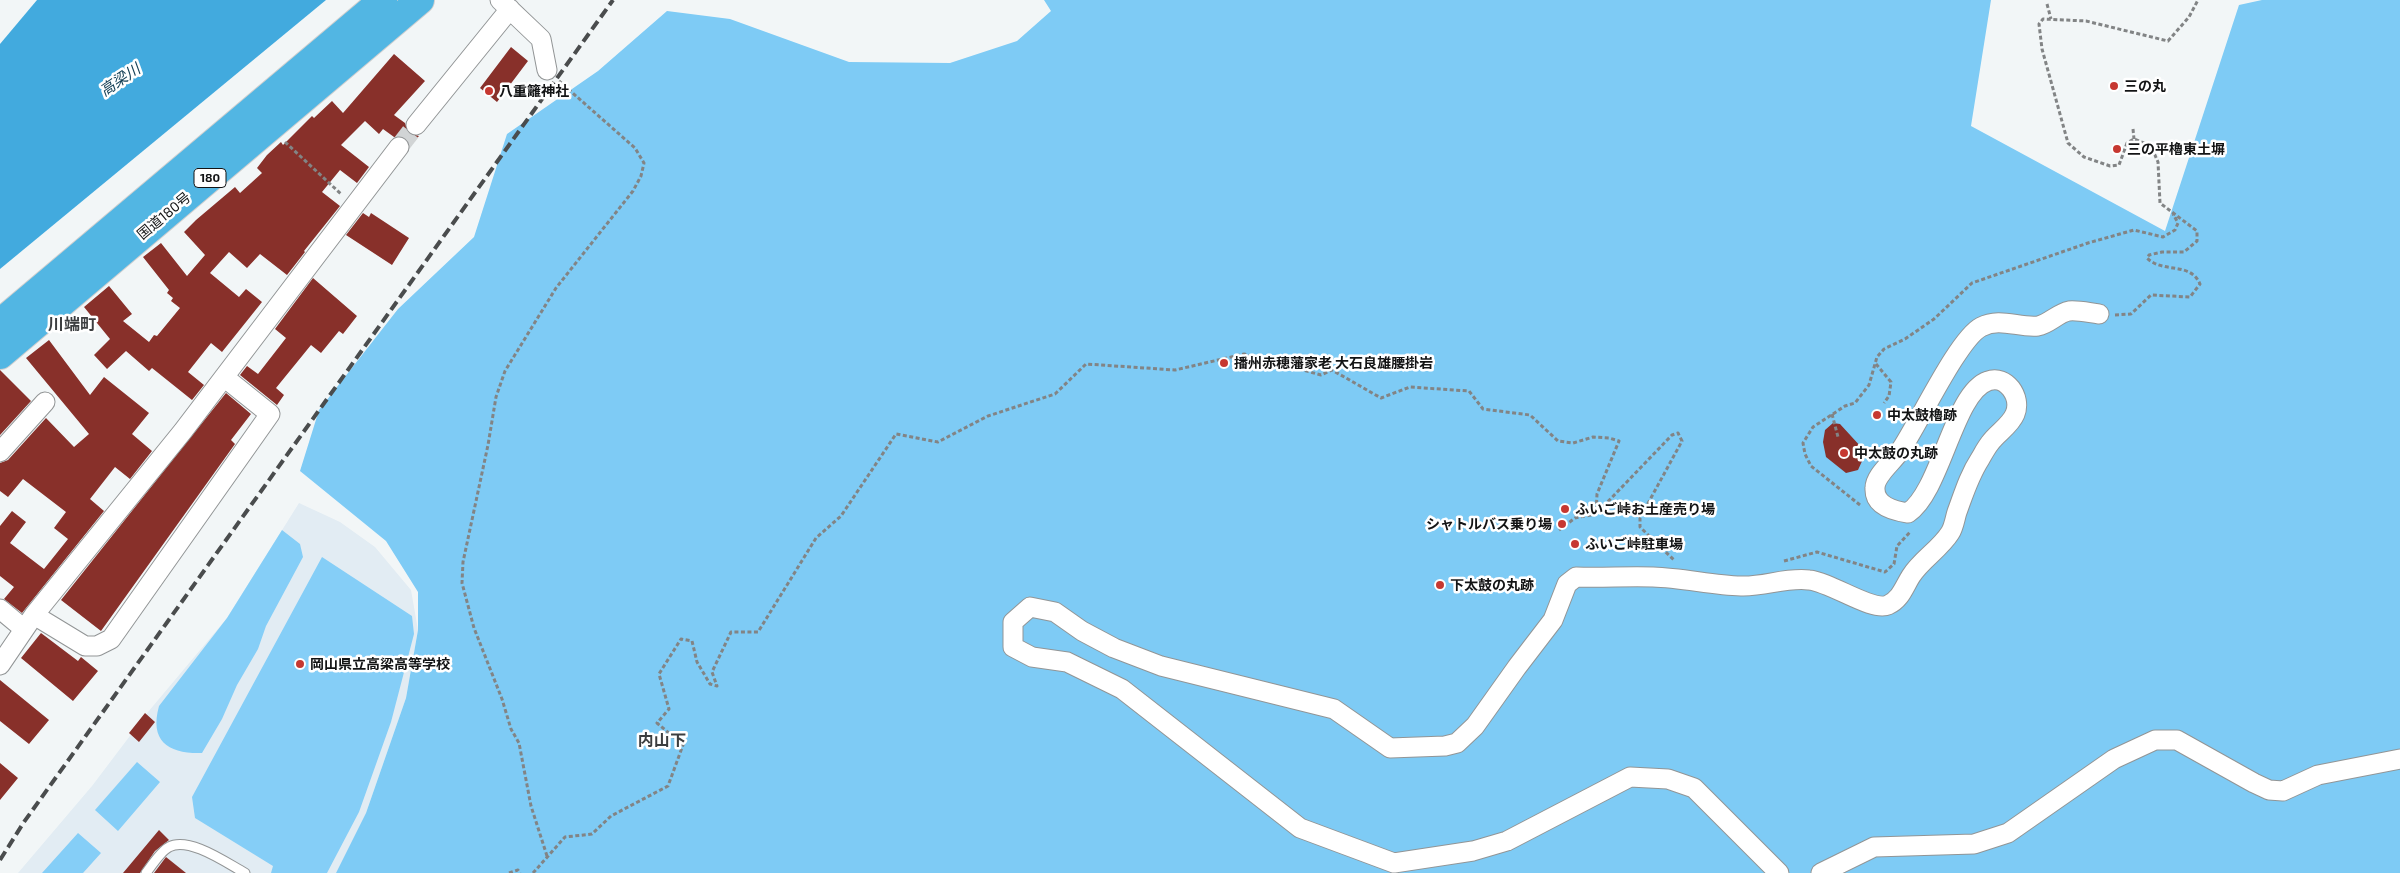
<!DOCTYPE html>
<meta charset="utf-8">
<style>
body{margin:0}
canvas{display:block;background:#f2f6f7}
</style>
<canvas width="2400" height="873"></canvas>
<script>
const ctx = document.querySelector('canvas').getContext('2d');
ctx.lineJoin = 'round';
function paint(path, color) {
  ctx.fillStyle = color;
  ctx.fill(path, 'evenodd');
}
function strokePath(path, color, width, dash) {
  ctx.strokeStyle = color;
  ctx.lineWidth = width;
  ctx.lineCap = dash ? 'butt' : 'round';
  ctx.setLineDash(dash || []);
  ctx.stroke(path);
}
function label(font, color, halo, rows, align = 'center') {
  ctx.font = font + ' "Exo 2","Noto Sans JP",sans-serif';
  ctx.lineWidth = 5;
  ctx.setLineDash([]);
  ctx.textBaseline = 'middle';
  ctx.strokeStyle = halo;
  ctx.fillStyle = color;
  for (const [text, x, y, turn = 0] of rows) {
    ctx.save();
    ctx.translate(x, y);
    ctx.rotate((+turn || 0) * Math.PI / 180);
    ctx.textAlign = isNaN(turn) ? turn : align;
    if (halo) ctx.strokeText(text, 0, 0);
    ctx.fillText(text, 0, 0);
    ctx.restore();
  }
}
const built = new Path2D(`
 M299,503L340,522L375,547L411,590L418,630L406,698L366,813L336,873H18L92,786L148,712L227,618Z`);
const green = new Path2D(`
 M282,530L300,544L303,557L266,626L258,649L237,685L222,719L202,753C169,754 149,742 159,706L227,618Z
 M322,557L412,616L414,634L391,722L359,812L327,873H271L273,866L195,818L192,797Z
 M137,762L160,782L118,831L95,810Z
 M78,833L101,853L83,873H42Z`);
const forest = new Path2D(`
 M1044,0H1991L1971,126L2165,231L2239,5L2262,0H2400V873H336L366,813L406,698L418,630V592L386,541L300,471L319,410L398,309L474,237L507,134L598,71L667,11L730,19L849,62L950,63L1017,41L1051,11Z`);
const water = new Path2D(`
 M37,0H326L0,269V44Z`);
const building = new Path2D(`
 M511,47L528,61L497,102L480,88Z
 M394,54L425,81L394,115L405,123L409,133L419,136L410,146L405,138L394,137L383,129L379,134L365,121L341,145L369,167L357,183L340,170L322,192L340,206L304,251L305,252L287,275L260,254L247,268L229,252L210,273L239,297L246,289L262,302L222,352L211,343L188,372L204,385L192,400L152,368L149,371L126,351L107,369L94,355L110,339L84,307L109,286L132,314L123,321L149,342L154,335L157,336L180,308L171,301L173,298L167,293L169,290L143,257L161,243L187,276L205,255L184,232L196,220L235,187L240,193L262,173L257,168L267,155L281,142L283,145L312,116L314,118L332,101L343,113Z
 M363,213L369,217L371,213L409,238L392,265L346,235Z
 M313,278L357,316L343,334L339,331L321,353L311,345L276,388L284,395L277,405L240,375L247,366L258,374L286,338L275,329Z
 M49,340L90,395L104,377L149,413L132,434L152,451L130,479L115,467L90,499L104,511L22,613L4,599L14,587L0,576V526L12,511L26,522L10,543L44,569L68,539L54,528L66,512L23,479L8,497L0,491V463L8,460L46,418L74,447L89,434L26,358Z
 M0,370L31,401L0,435Z
 M226,393L251,414L231,440L235,444L101,631L61,600Z
 M1833,423L1840,424L1862,448L1863,459L1858,470L1846,473L1826,457L1823,442L1825,430Z
 M41,633L78,661L81,657L98,671L73,701L21,658Z
 M0,680L49,720L29,744L0,721Z
 M145,713L155,722L139,742L129,733Z
 M0,763L18,778L0,800Z
 M159,830L169,840L155,851L140,873H123Z
 M166,857L186,873H154Z`);
const minorTunnel = new Path2D(`
 M399,147L416,125`);
const path = new Path2D(`
 M2047,4L2051,19
 M2133,129L2134,139
 M285,142L341,194
 M2115,315L2131,314L2151,295L2190,297L2200,284C2190,261 2163,274 2147,258L2149,255L2162,252H2184L2197,241V231L2160,203L2158,162L2151,146L2134,139L2127,143L2119,165L2110,166L2084,157L2068,143L2042,49L2039,24L2043,19L2086,21L2168,41L2189,17L2198,0
 M1876,364L1891,382L1889,396L1884,403
 M1832,414L1838,437
 M1860,505L1811,466L1805,454L1803,443L1813,427L1845,406L1855,403L1869,385L1877,357L1884,349L1905,339L1934,319L1972,283L2088,243L2134,230L2163,237L2175,230L2178,223L2173,214
 M1559,530L1575,518L1596,514L1672,435L1678,433L1682,441L1640,518V527L1674,560
 M1784,561L1817,552L1885,572L1894,564L1897,546L1911,531
 M547,856L531,806L519,743L511,729L502,699L474,628L462,583L463,562L488,445L496,397L505,371L556,288L633,191L641,176L644,163L635,148L559,81
 M509,873L518,870L520,873
 M533,873L565,837L592,834L611,816L668,786L683,745L657,723L669,709L659,674L681,639L692,641L697,662L710,684L717,686L712,672L731,632H758L816,538L841,516L896,434L938,442L988,416L1055,394L1086,364L1175,370L1244,354L1321,375L1332,370L1381,398L1410,387L1469,391L1483,409L1530,415L1558,441L1573,443L1593,437L1609,438L1619,441L1597,494L1596,514`);
const service = new Path2D(`
 M146,873C152,865 161,851 169,847C189,836 228,864 245,873`);
const minor = new Path2D(`
 M500,0L541,39L547,70
 M416,125L510,9
 M0,452L45,402
 M0,609L24,629
 M34,615L85,646H97L111,639L270,414L224,377
 M0,665L34,615L183,431L399,147
 M1779,873L1694,788L1668,779L1630,777L1507,841L1473,851L1394,863L1300,828L1122,689L1067,662L1032,657L1013,647V622L1030,607L1055,612L1082,631L1114,648L1161,666L1334,709L1390,748L1445,746L1457,743L1475,726L1517,667L1553,620L1567,584L1576,577C1602,578 1628,576 1653,577C1683,578 1712,585 1741,586C1764,587 1786,577 1809,580C1831,582 1872,612 1888,605C1901,599 1904,587 1911,576C1921,560 1940,549 1950,533C1954,527 1955,518 1957,512C1964,493 1969,476 1980,459C1983,454 1986,448 1990,443C1997,433 2010,426 2015,414C2022,397 2006,374 1988,381C1954,392 1941,491 1908,513C1894,511 1874,506 1875,488C1875,475 1893,462 1900,451C1918,425 1958,339 1981,327C2000,317 2018,328 2038,326C2049,324 2058,313 2069,311C2078,310 2090,313 2099,314
 M1821,873L1874,847L1974,844L2008,833L2114,759L2155,740H2177L2254,783L2269,790L2283,791L2318,775L2400,759`);
const trunk = new Path2D(`
 M0,323L383,0
 M0,355L420,0`);
const rail = new Path2D(`
 M0,860L24,822L613,0`);
const markers = [
 [2114,86,5,"#c63831"],
 [489,91,5,"#c63831"],
 [2117,149,5,"#c63831"],
 [1224,363,5,"#c63831"],
 [1877,415,5,"#c63831"],
 [1844,453,5,"#c63831"],
 [1565,509,5,"#c63831"],
 [1562,524,5,"#c63831"],
 [1575,544,5,"#c63831"],
 [1440,585,5,"#c63831"],
 [300,664,5,"#c63831"]
];
const shields = [
 [210,178,32]
];
const shieldNames = [
 ["180",210,178]
];
const poiNames = [
 ["三の丸",2124,86],
 ["八重籬神社",499,91],
 ["三の平櫓東土塀",2127,149],
 ["播州赤穂藩家老 大石良雄腰掛岩",1234,363],
 ["中太鼓櫓跡",1887,415],
 ["中太鼓の丸跡",1854,453],
 ["ふいご峠お土産売り場",1575,509],
 ["シャトルバス乗り場",1552,524,"right"],
 ["ふいご峠駐車場",1585,544],
 ["下太鼓の丸跡",1450,585],
 ["岡山県立高梁高等学校",310,664]
];
const streetNames = [
 ["国道180号",164,216,-40]
];
const waterNames = [
 ["高梁川",120,80,-34]
];
const quarterNames = [
 ["川端町",72,325],
 ["内山下",662,741]
];
paint(built, '#e2ecf3');
paint(green, '#85cef7');
paint(forest, '#7ecbf5');
paint(water, '#42aade');
paint(building, '#88302a');
strokePath(minorTunnel, '#d1d4d5', 19, [19, 9]);
strokePath(service, '#929596', 11);
strokePath(minor, '#929596', 21);
strokePath(trunk, '#d0d0d0', 30);
strokePath(path, '#828485', 3, [4, 2.5]);
strokePath(service, '#fff', 9);
strokePath(minor, '#fff', 19);
strokePath(trunk, '#52b6e3', 28);
strokePath(rail, '#4a4c4d', 4, [10, 5]);
for (const [x, y, r, color] of markers) {
  const dot = new Path2D();
  dot.arc(x, y, r, 0, 2 * Math.PI);
  ctx.fillStyle = color;
  ctx.fill(dot);
  strokePath(dot, '#fff', 2);
}
for (const [x, y, w] of shields) {
  const box = new Path2D();
  box.roundRect(x - w / 2, y - 9.5, w, 19, 4);
  ctx.fillStyle = '#fff';
  ctx.fill(box);
  strokePath(box, '#131415', 1);
}
label('bold 12px', '#131415', null, shieldNames);
label('bold 14px', '#131415', '#fff', poiNames, 'left');
label('14px', '#131415', '#fff', streetNames);
label('italic 15px', '#154056', '#fff', waterNames);
label('bold 16px', '#3c3e40', '#fff', quarterNames);
</script>
